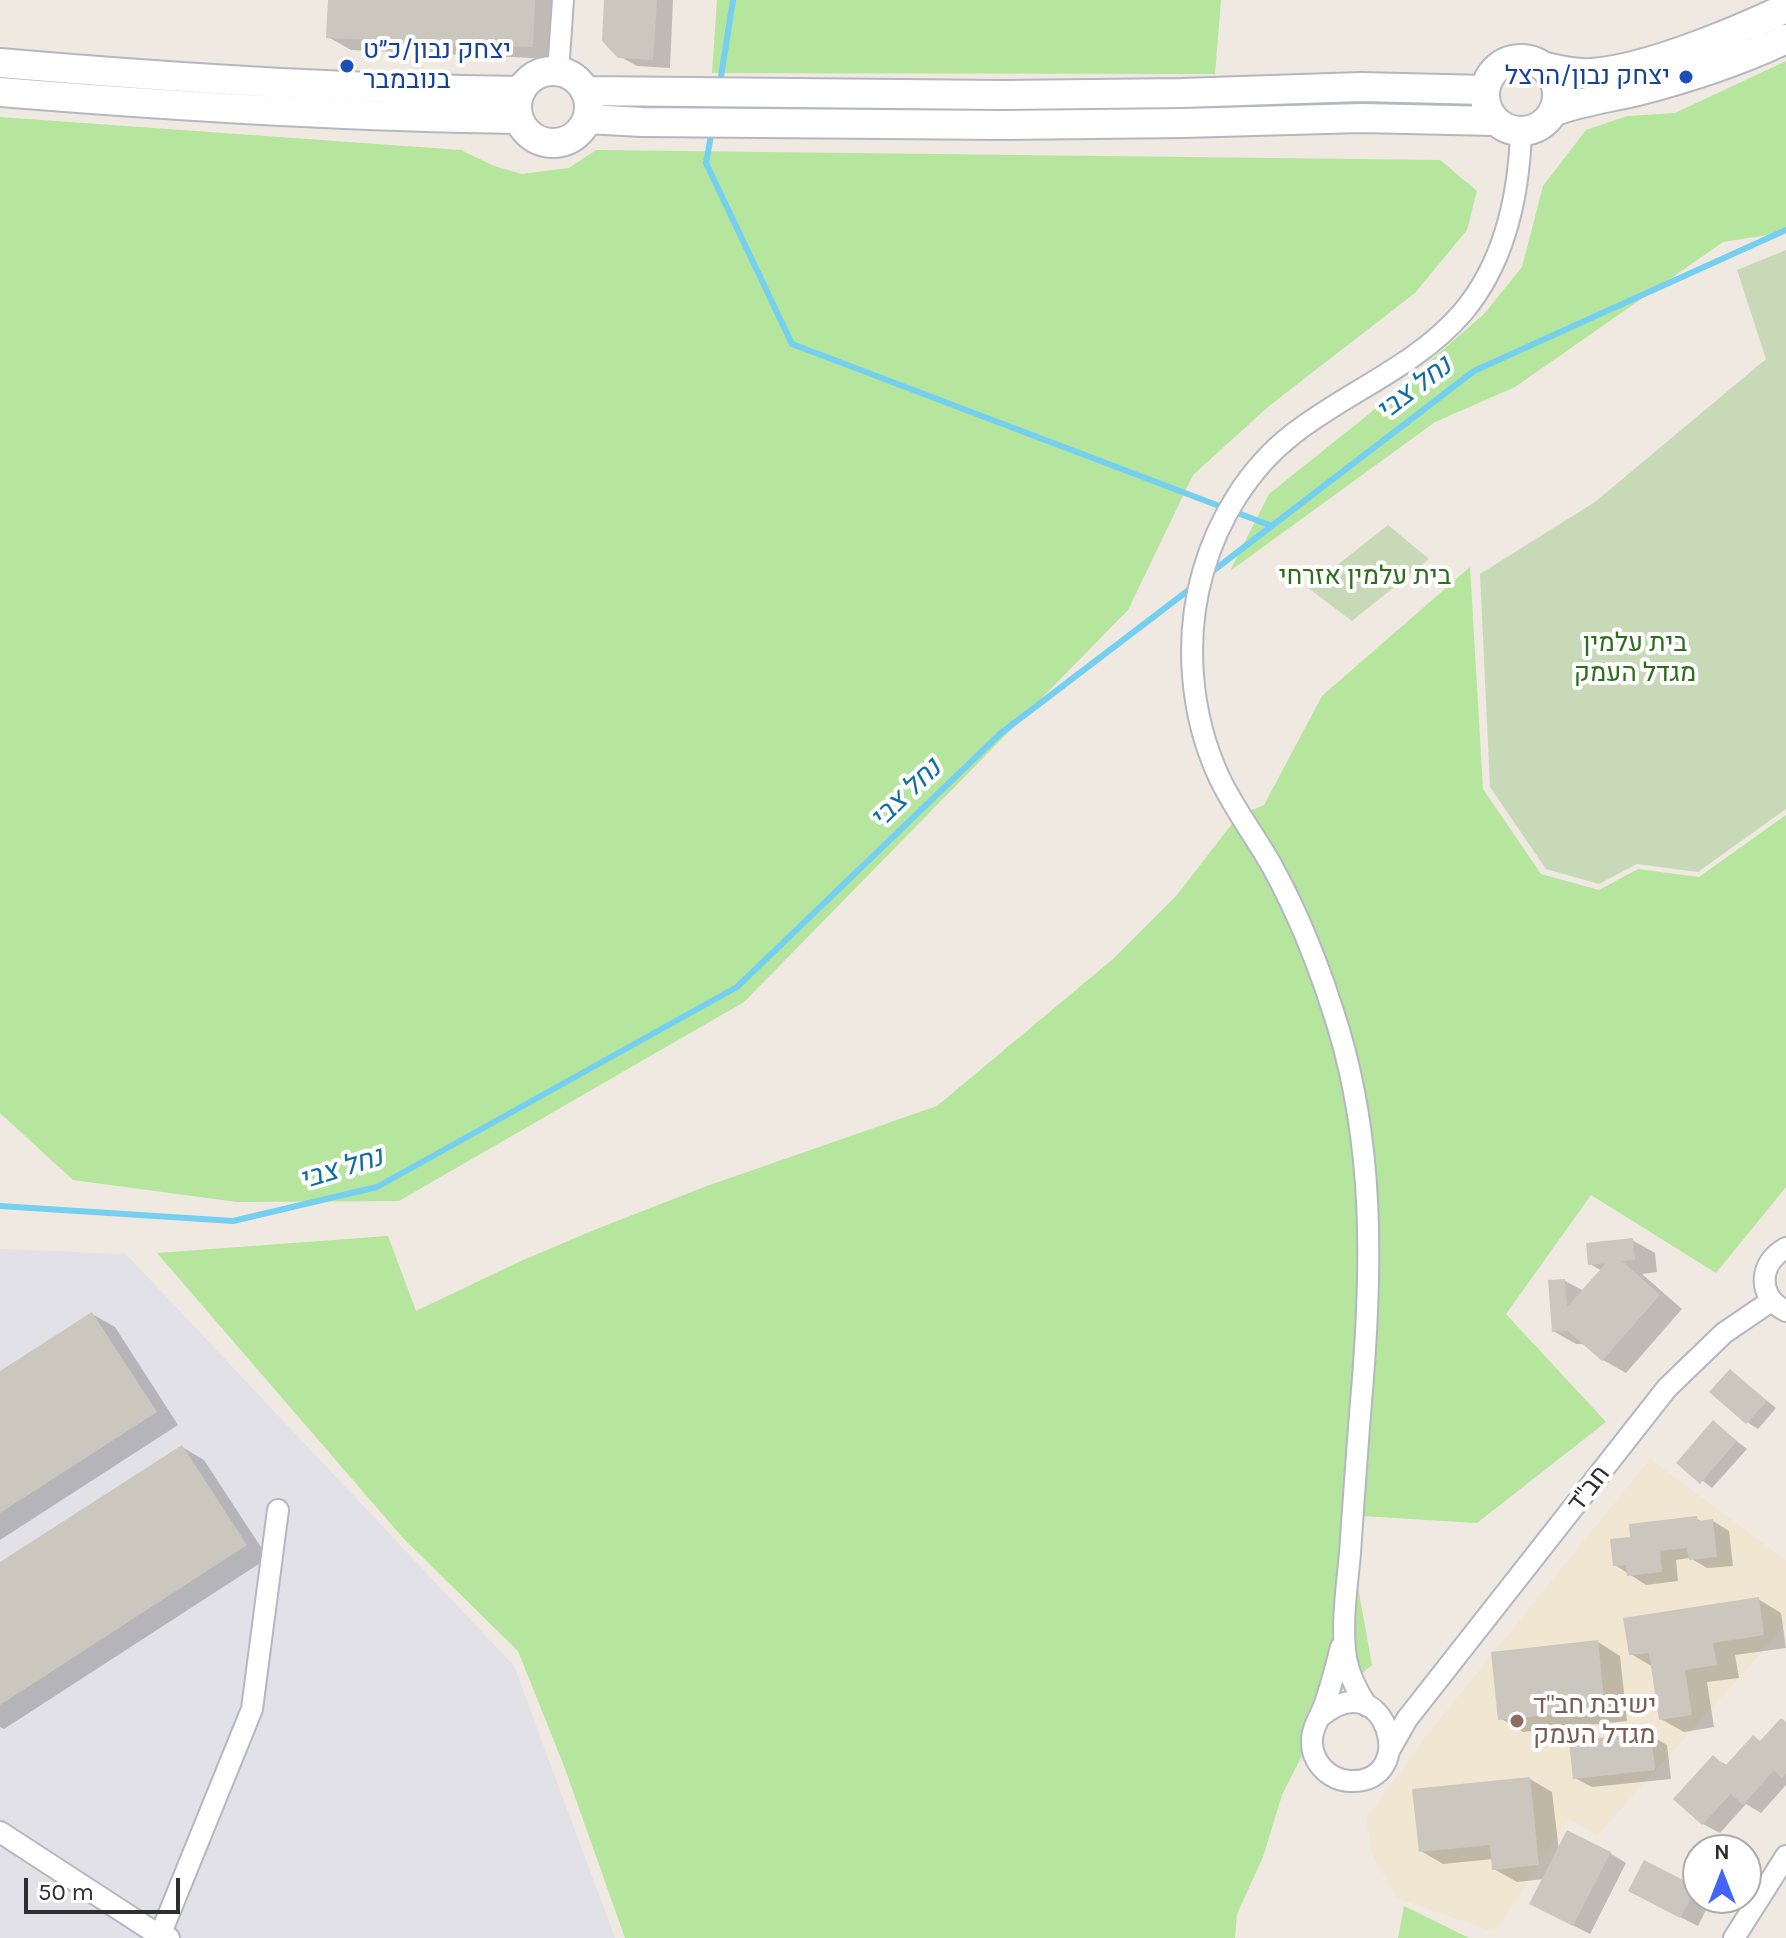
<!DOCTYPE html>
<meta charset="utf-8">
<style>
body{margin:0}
#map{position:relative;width:1786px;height:1938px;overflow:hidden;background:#efe9e1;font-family:Karla,sans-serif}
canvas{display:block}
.north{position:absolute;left:1682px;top:1834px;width:80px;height:80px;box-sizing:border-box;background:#fff;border:2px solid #ababab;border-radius:50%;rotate:0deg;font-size:22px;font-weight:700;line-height:32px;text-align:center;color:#2e2e2e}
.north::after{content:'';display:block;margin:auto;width:28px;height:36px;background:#4264fb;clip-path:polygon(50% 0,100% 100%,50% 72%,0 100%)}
.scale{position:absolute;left:24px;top:1878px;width:156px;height:36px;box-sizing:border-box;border:4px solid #2e2e2e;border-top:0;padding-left:10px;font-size:24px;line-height:28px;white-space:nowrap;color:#2e2e2e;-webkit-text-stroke:6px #fff;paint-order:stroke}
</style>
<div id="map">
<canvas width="1786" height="1938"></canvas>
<div class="north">N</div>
<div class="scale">50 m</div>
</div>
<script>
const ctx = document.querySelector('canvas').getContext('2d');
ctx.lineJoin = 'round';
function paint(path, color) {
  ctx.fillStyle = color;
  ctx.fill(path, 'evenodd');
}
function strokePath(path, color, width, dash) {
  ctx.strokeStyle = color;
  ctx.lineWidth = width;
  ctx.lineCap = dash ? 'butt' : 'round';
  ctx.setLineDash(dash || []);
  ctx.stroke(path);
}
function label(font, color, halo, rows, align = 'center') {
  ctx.font = font + ' Karla,Heebo,sans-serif';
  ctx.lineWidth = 8;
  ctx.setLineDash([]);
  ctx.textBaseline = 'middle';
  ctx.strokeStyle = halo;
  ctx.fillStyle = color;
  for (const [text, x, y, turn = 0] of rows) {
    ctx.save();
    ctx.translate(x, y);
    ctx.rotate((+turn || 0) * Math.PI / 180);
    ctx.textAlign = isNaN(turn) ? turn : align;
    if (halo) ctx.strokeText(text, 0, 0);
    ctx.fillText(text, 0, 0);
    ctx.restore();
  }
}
const industrial = new Path2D(`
 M0,1249L126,1254L514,1666L615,1938H0Z`);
const education = new Path2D(`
 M1650,1459L1786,1560V1625L1597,1836L1569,1819L1495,1932L1396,1898L1372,1853L1366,1819L1427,1735Z`);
const green = new Path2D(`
 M717,0H1221L1215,74L712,73Z
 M1786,61V232L1723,242L1515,387L1435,422L1230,571L1269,494L1369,414L1484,314L1522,267L1543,186L1586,130L1627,116L1675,113Z
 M0,117L461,150L494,166L522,174L569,168L596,150L1440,160L1477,191L1467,230L1415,293L1269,406L1193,475L1128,610L744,1002L399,1201L237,1202L73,1180L0,1113Z
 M1470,567L1483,789L1541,874L1599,890L1638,869L1699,877L1786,815V1187L1716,1273L1591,1195L1506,1314L1606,1422L1477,1523L1345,1515L1372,1665L1330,1700L1282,1795L1263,1857L1237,1914L1235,1938H625L564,1766L518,1651L403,1538L157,1253L388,1236L416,1311L521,1261L594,1230L707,1186L937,1106L1113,959L1177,895L1238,816L1264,805L1322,696Z
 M1404,1906L1469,1938H1398Z`);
const cemetery = new Path2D(`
 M1786,250V809L1698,872L1637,864L1599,884L1546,869L1490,787L1480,574L1595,502L1766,359L1737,270Z
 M1388,525L1429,559L1352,621L1308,588Z`);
const shadow = new Path2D(`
 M330,0H558L556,59L351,50L328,37Z
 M606,0H673L670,68L637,66L619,56Z
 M1632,1240L1655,1253L1657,1272L1642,1274L1682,1309L1626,1373L1603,1360L1585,1344H1576L1553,1331L1565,1281L1584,1291L1602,1271L1590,1264Z
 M92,1314L115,1327L178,1425L0,1540V1373Z
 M1730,1371L1776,1408L1758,1429L1747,1422Z
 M1713,1423L1747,1449L1712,1488L1679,1462Z
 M182,1447L204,1460L268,1558L4,1729L0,1727V1565Z
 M1697,1519L1703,1522L1713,1521L1729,1531L1733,1566L1707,1568L1690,1558L1676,1560L1678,1581L1646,1585L1615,1565L1632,1538Z
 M1758,1599L1781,1613L1786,1648L1735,1655L1739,1678L1707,1682L1714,1727L1684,1732L1661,1719L1653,1667L1631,1654Z
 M1598,1642L1620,1656L1627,1721L1523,1732L1500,1718Z
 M1786,1723V1785L1761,1813L1746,1804L1720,1833L1703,1824L1713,1757L1728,1766Z
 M1650,1735L1667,1745L1671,1779L1592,1787L1575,1778Z
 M1530,1779L1552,1792L1559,1851L1610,1853L1626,1863L1590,1934L1549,1913L1544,1879L1517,1882L1494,1869L1493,1859L1443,1864L1421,1851Z
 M1645,1863L1698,1890V1898H1712L1698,1926L1647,1900Z`);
const stream = new Path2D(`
 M720,83L733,0
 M712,130L706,163L792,344L1272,526
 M1209,574L1474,371L1786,230
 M0,1206L233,1221L377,1187L737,987L1001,733L1194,586`);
const building = new Path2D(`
 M328,0H535L533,47L326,38Z
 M604,0H657L653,60L618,58L602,41Z
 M1633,1238L1635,1260L1622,1261L1660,1295L1602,1361L1568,1331L1552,1332L1548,1280L1565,1279L1567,1307L1606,1263L1588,1265L1586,1243Z
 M92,1312L157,1412L0,1513V1371Z
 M1730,1369L1767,1401L1746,1424L1709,1392Z
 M1713,1420L1737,1441L1700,1484L1676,1463Z
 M182,1445L247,1545L0,1705V1562Z
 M1697,1516L1698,1521L1713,1519L1717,1557L1689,1560L1687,1548L1660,1551L1662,1572L1627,1576L1626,1565L1613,1566L1610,1539L1630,1537L1629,1524Z
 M1759,1597L1764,1635L1713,1643L1717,1665L1685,1670L1692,1715L1659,1720L1649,1653L1629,1655L1623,1618Z
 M1598,1640L1605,1709L1498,1720L1491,1652Z
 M1781,1718L1786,1722V1773L1782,1778L1774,1770L1743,1805L1731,1794L1702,1825L1673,1799L1713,1755L1725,1766L1753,1735L1760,1741Z
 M1651,1733L1655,1770L1573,1779L1569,1741Z
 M1530,1777L1539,1865L1492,1870L1490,1845L1419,1852L1412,1789Z
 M1567,1830L1611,1852L1573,1926L1529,1904Z
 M1644,1860L1697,1887L1680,1918L1628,1891Z`);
const street = new Path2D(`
 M558,72L563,0
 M1786,1248C1758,1263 1757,1297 1786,1311
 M1367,1706C1357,1691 1349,1676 1346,1658C1341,1624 1347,1587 1350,1553C1354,1495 1358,1436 1363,1378C1372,1260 1373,1145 1339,1030C1322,974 1301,919 1273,868C1256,837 1234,809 1219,777C1190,714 1184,638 1203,572C1218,519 1249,468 1293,434C1348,391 1417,366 1463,312C1505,262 1519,194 1521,131
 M1320,1717C1386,1660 1421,1784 1350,1781C1329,1780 1311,1762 1312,1740C1312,1728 1320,1717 1324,1706C1331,1687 1336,1667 1341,1647
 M1390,1749L1407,1719L1667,1388L1724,1333L1771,1301
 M0,1832L160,1936L169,1938
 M159,1938L252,1709L278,1510
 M1734,1938L1786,1856`);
const secondary = new Path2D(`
 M1485 95a36 36 0 1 1 72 0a36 36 0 1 1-72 0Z
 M0,63C173,78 347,89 521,91
 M1542,66C1559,70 1575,74 1592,73C1647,69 1735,32 1786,8
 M517 107a36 36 0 1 1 72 0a36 36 0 1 1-72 0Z
 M585,91L1002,95L1182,93L1361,87L1485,90
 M0,92C172,106 345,117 519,119
 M1553,112C1581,101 1609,98 1638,91C1688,78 1740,61 1786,39
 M587,119L642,122L1002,125L1183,123L1362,118L1495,121`);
const markers = [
 [347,66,8,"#1a4fb4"],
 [1686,77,8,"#1a4fb4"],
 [1517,1721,8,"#8d6e63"]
];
const transitNames = [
 ["יצחק נבון/כ״ט",363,51],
 ["בנובמבר",363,81],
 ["יצחק נבון/הרצל",1670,77,"right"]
];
const parkNames = [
 ["בית עלמין אזרחי",1365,577],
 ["בית עלמין",1635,644],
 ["מגדל העמק",1635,674]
];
const streetNames = [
 ["חב\"ד",1589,1489,-52]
];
const educationNames = [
 ["ישיבת חב\"ד",1533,1706],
 ["מגדל העמק",1533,1736]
];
const waterNames = [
 ["נחל צבי",1414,389,-37],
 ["נחל צבי",906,794,-44],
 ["נחל צבי",341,1169,-17]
];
paint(industrial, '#e3e1e8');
paint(education, '#f0e6d1');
paint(green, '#b6e59e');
paint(cemetery, '#c8d9b8');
paint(shadow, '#0003');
strokePath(stream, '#75cff0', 6);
paint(building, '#cbc7bf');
strokePath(street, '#b4b7c1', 24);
strokePath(secondary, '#b4b7c1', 32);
strokePath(street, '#fff', 20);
strokePath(secondary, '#fff', 28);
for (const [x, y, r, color] of markers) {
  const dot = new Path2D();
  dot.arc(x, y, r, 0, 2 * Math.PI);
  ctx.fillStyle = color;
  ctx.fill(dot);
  strokePath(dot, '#fff', 3);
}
label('26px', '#164399', '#fff', transitNames, 'left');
label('26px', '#2c6e1b', '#fff', parkNames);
label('26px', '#2e2e2e', '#fff', streetNames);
label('26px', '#785e54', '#fff', educationNames, 'left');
label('italic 28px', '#0d6fa3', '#fff', waterNames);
</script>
